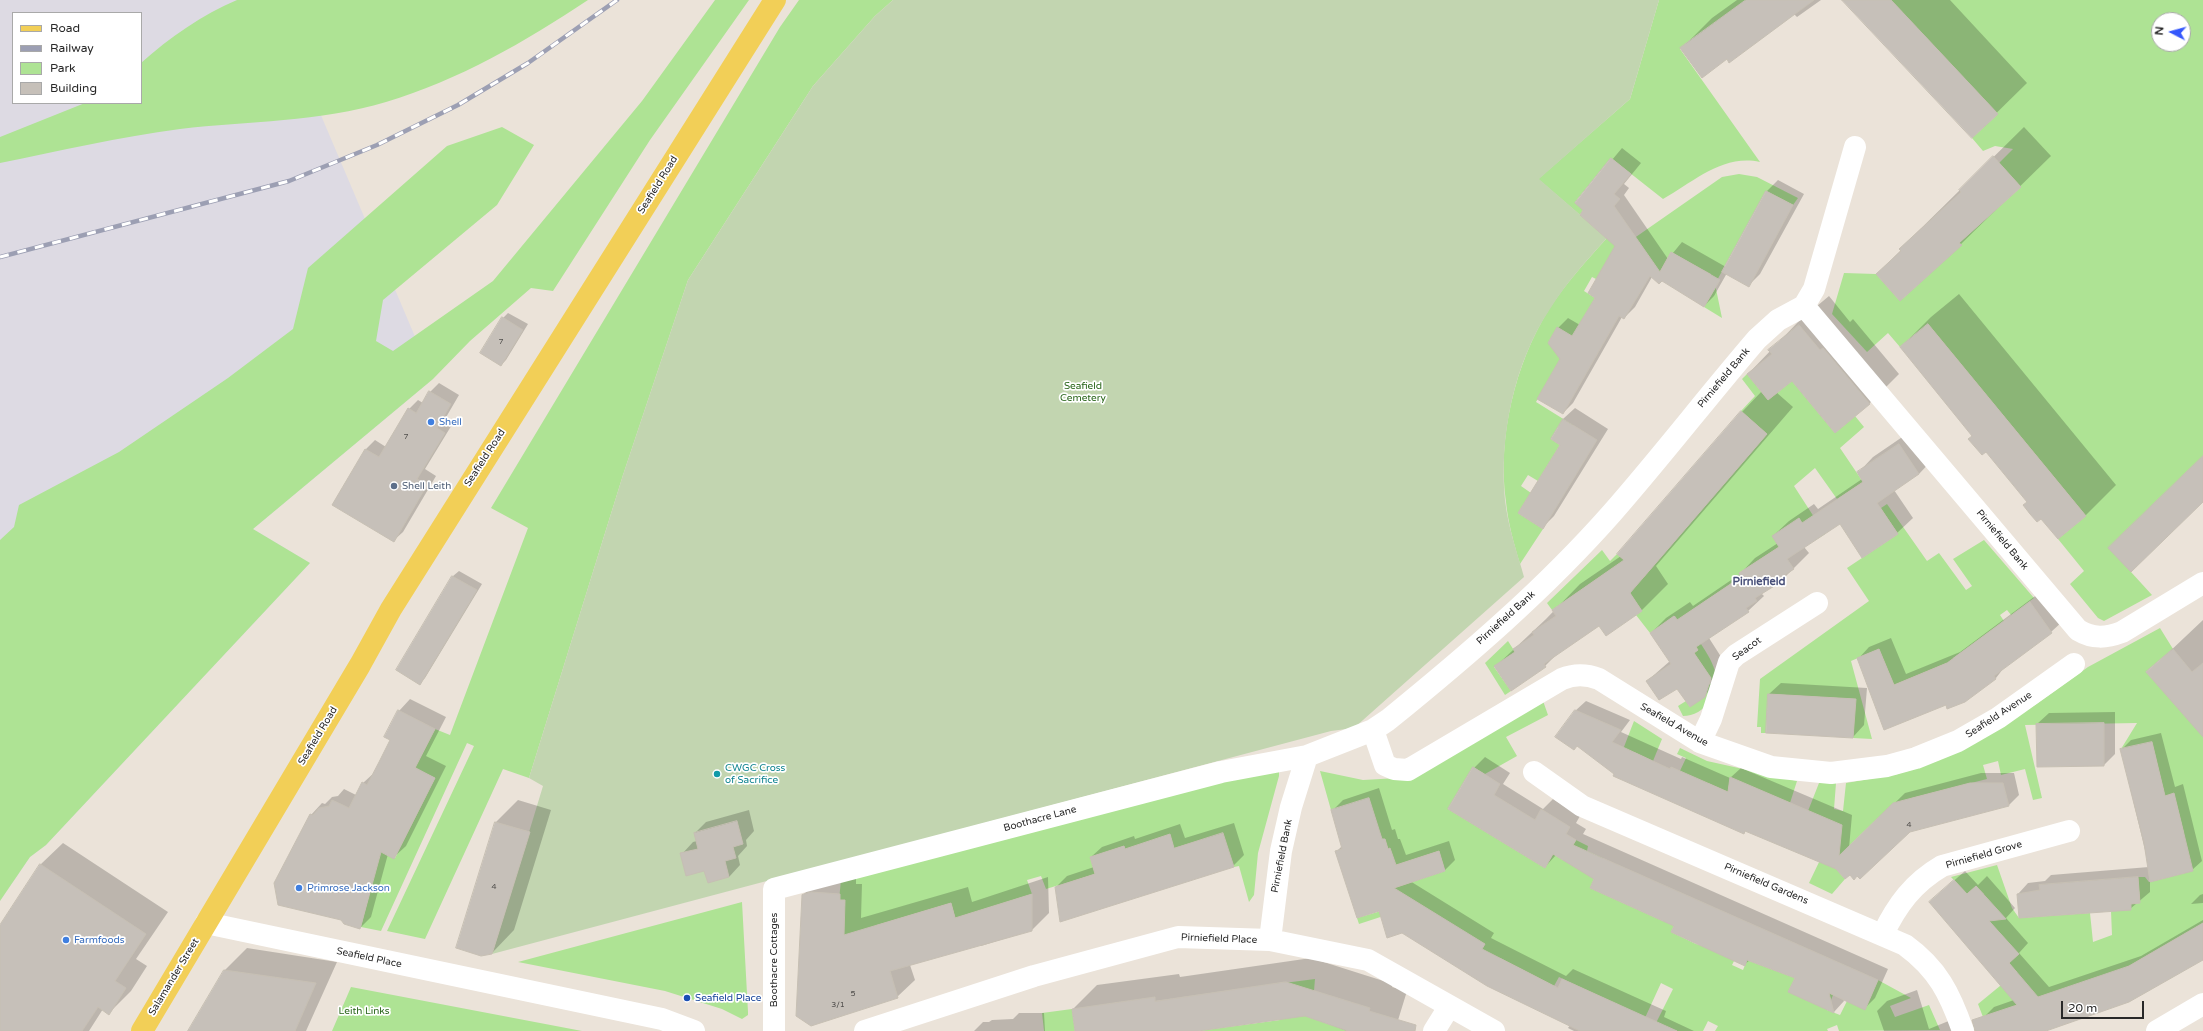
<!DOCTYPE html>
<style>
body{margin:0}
#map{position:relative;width:2203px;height:1031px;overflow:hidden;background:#ebe3d9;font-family:"Varela Round",sans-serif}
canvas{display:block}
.legend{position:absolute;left:12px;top:12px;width:130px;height:92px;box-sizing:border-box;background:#fff;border:1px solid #a9a9a9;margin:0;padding:5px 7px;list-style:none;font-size:12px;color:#282828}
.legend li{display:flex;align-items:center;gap:8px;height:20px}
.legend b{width:20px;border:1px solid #a9a9a9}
.north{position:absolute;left:2151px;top:12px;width:40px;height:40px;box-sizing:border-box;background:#fff;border:1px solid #a9a9a9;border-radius:50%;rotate:276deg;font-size:11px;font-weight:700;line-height:16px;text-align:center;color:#282828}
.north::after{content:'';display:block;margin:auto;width:14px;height:18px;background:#3558fc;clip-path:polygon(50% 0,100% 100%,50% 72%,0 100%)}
.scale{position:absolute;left:2061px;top:1001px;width:83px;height:18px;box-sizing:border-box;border:2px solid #282828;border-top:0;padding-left:5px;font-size:12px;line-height:14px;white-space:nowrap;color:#282828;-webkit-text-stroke:3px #fff;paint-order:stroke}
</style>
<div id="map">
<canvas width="2203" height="1031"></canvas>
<ul class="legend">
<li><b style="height:5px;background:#f2cf57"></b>Road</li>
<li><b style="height:5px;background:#9c9fb3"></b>Railway</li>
<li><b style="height:11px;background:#aee394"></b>Park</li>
<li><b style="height:11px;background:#c6c0b9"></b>Building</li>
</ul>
<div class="north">N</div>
<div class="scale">20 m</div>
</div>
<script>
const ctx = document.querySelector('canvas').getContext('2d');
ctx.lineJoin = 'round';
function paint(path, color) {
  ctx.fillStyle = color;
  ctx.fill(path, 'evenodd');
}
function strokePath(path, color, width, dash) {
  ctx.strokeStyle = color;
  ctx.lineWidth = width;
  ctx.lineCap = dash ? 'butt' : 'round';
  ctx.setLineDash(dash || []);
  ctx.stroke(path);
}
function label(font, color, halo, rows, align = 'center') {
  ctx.font = font + ' "Varela Round",sans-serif';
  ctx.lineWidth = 3.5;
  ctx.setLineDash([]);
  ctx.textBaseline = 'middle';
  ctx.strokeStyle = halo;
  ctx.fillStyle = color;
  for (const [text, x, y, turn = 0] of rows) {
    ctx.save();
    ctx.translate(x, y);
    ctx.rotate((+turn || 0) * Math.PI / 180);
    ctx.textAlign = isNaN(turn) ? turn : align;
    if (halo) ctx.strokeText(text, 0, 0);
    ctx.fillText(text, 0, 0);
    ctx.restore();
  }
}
const industrial = new Path2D(`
 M0,0H306L278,14L433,379L253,529L310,563L46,845L30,857L0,901ZM13,13H141V103H13Z`);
const green = new Path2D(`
 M237,0H588C525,42 459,80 386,102C320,122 248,121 180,129C120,137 59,151 0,163V137L85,103H141V63C169,38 203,14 237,0Z
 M715,0H749L650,140L553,291L531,288L470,341L433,379L253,529L310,563L46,845L30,857L0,901V540L14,527L19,505L119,452L228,378L293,329L308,268L447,146L502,127L534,145L497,205L383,300L376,341L393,351L493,281L642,101Z
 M799,0H893L875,16L813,86L688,280L623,475L529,778L503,769L425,939L387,931L474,746L467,743L381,931L361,927L373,879L364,843L395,858L435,778L415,767L435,729L450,735L528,528L491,508L780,27Z
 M1659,0H1753L1744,1L1680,49L1760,162C1722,154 1694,182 1663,199L1611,158L1575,202L1583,210L1580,215L1538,179L1630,99Z
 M1891,0H2203V456L2131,572L2152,595L2104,621L2098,618L2070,584L2084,571L2058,539L2086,516L1928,324L1900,347L1888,333L1867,352L1832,314L1844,273L1876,274L1900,301L1961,245L1959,243L2021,187L1999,163L2013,149L1995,146L1983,151L1972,138L1998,114ZM2159,20H2183V44H2159Z
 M1739,174L1757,177L1798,198L1793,205L1766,191L1715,284L1722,318L1704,307L1713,292L1704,287L1711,274L1671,252L1656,278L1651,275L1596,279L1592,277L1584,291L1595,298L1573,337L1557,328L1548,343L1564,353L1536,402L1573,425L1558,427L1551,439L1560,445L1538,481L1528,475L1521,486L1531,493L1518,513L1543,529L1520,564C1514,544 1508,523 1506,502C1497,438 1515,364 1549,309C1566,283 1586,261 1607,238L1620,248L1722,177Z
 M1747,374L1768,400L1792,381L1835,433L1855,416L1864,427L1840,448L1863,482L1837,499L1815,468L1794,486L1825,534L1814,541L1799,518L1779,547L1739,573L1741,577L1682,617C1691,630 1716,661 1716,677C1715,684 1710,693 1708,701C1705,710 1693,716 1683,716L1678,706L1686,701L1690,707L1698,692L1713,682L1694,653L1698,650L1675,616L1650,633L1636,615L1642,611L1613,568L1552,610L1547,603L1602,550L1610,561L1617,554L1644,577L1767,434L1741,411L1755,396L1742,379Z
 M1887,504L1927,561L1939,553L1966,590L1972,586L1953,559L1984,540L2034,598L2011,615L2007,610L2000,615L2004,621L1953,658L1954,660L1894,685L1879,649L1851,661L1872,739L1853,738L1855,699L1769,694L1766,733H1761V727H1757L1760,679L1869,601L1847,568L1898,534L1881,508Z
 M2160,628L2173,649L2146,672L2203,729V923L2122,970L1983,1017L1978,1004L2017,972L2009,963L2018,954L1974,903L1984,894L1976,886L1967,894L1951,877L1997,865L2012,908L2019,918L2090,913L2093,942L2112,935L2111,911L2131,904L2140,903L2138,877H2145L2149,882L2184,873L2175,835L2184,833L2174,794L2165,796L2152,742L2121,749L2137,723L2025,725L2042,798L2033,800L2025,769L2001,775L1998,761L1983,765L1987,779L1912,798L1878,818L1831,863L1845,879L1832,894L1809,883L1832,835L1808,811L1819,783H1836L1834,809L1843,811L1846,783L1898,774L2035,705L2088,667Z
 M1508,641L1515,652L1494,667L1511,691L1505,695L1485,663Z
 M1542,698L1548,715L1506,737L1517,756L1485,774L1473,767L1448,809L1545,868L1553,854L1563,860L1576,840L1588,846L1587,851L1603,858L1590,888L1663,921L1682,908L1671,932L1696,944L1737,955L1732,965L1743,970L1747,960L1795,978L1788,992H1826L1833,995L1827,1010L1840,1015L1847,1001L1865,1009L1878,980L1911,998L1890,1006L1895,1017L1929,1005L1940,1030L1839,1031L1837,1025L1827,1029L1828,1031H1715L1718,1026L1708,1021L1703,1031H1662L1654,1027L1673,989L1661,983L1639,1031L1638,1014L1559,977L1554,986L1500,958L1494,965L1408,908L1359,924L1357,918L1381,911L1376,894L1445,871L1439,851L1393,866L1385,839L1379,841L1369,798L1331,810L1320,771L1363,780L1398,778Z
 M1634,721L1662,739L1653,761L1634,752H1622Z
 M1680,748L1707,761L1797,781L1790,803L1730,778L1728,792L1708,783L1697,808L1679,773L1686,758L1677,754Z
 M1279,771V776L1258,853L1254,895L1249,902L1239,866L1234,867L1174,849L1170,835L1129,863L1124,846L1090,857L1095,874L1046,889L1041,876L1027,880L1032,894L962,916L965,950L951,903L877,925L848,978L839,906H845V901L839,900L841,880L1186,789Z
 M742,902L748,1012V1015L742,1019L722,1009L665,991L518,962Z
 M1315,979L1314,991L1347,1029L1346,1031H1198L1280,1020L1276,984Z
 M351,987L582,1031H332Z
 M1072,1009L1075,1031H1044L1042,1013Z`);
const cemetery = new Path2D(`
 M893,0H1659L1630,99L1539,179L1607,238C1586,261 1566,283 1550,309C1514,363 1499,436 1505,500C1508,527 1517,552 1524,577L1354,728L1331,731L492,954L543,786L529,778L623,475L688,280L813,86L875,16Z`);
const shadow = new Path2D(`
 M1737,0H1821L1797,17L1794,14L1681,49L1712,18Z
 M1875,0H1950L2027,83L1972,137Z
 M2024,127L2051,156L1961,244L1877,274L1901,250L1900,249Z
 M1622,148L1641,163L1624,184L1629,188L1624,195L1668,259L1682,242L1726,267L1767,191L1778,180L1804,194L1760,274L1749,285L1727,273L1714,296L1704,306L1662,280L1652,277L1635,307L1624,318L1622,317L1573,403L1563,413L1558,328L1568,318L1580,325L1597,297L1617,246L1576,203Z
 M1959,294L2116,485L2086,515L2058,538L1901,347L1931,317Z
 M1829,296L1850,322L1853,319L1899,374L1870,403L1835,431L1792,379L1776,392L1793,407L1656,566L1668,584L1642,610L1600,625L1557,654L1545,666L1495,667L1546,619L1580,584L1621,556L1742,412L1762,391L1748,374L1799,321Z
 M508,313L528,324L506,360L501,365L503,318Z
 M439,383L459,395L445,419L453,423L425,469L436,476L403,532L393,541L333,504L366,449L375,440L386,447L409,409L418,400L423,403L430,392Z
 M1575,408L1608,429L1554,516L1543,527L1561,444L1563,419Z
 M1914,429L1934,458L1919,474L1894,490L1913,518L1897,533L1862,556L1840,523L1804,547L1809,553L1783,579L1766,590L1762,594L1764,596L1748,611L1709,638L1725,663L1720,680L1704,696L1678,687L1647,681L1670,661L1651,633L1666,618L1690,602L1693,606L1740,574L1755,558L1778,543L1773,536L1789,521L1814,504L1818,509L1862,479L1858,473L1873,457Z
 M459,571L482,584L425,678L420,683L397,670L453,576Z
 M2042,591L2063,621L2051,632L2006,665L1996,678L1965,701L1947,704L1885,729L1858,659L1869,647L1891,638L1906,674L1960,652Z
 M2203,620V727L2148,672Z
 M1781,683L1867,688L1864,725L1853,737L1769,694Z
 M410,699L446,717L426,756L446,766L406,846L394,857L388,854L371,917L360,928L311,815L322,803L325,804L332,797L338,796L344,789L356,795L363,783L375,772L391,739L399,711Z
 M1586,701L1630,720L1621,732L1681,759L1682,757L1730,778L1741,768L1852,815L1849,848L1905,793L1981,773H2014L2019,795L2009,805L1909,831L1857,875L1850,874L1746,830L1744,833L1615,774L1575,711Z
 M2115,712V754L2104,765L2038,766L2037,724L2049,713Z
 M2161,733L2175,787L2183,784L2202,861L2192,870L2150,881V892L2130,909L2020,917L2018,894L2028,883L2045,881L2051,875L2149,867L2121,750L2131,740Z
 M1485,757L1510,773L1503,784L1543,809L1553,799L1580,816L1576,823L1586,829L1583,834L1888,969L1875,998L1865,1008L1843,998L1844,1001L1834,1012L1790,991L1796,977L1750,960L1745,964L1556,855L1545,867L1449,808L1474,768Z
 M1379,788L1392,830L1395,829L1398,839H1400L1406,855L1449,841L1455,860L1445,870L1410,881L1494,933L1491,938L1566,976L1573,969L1666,1011L1664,1017L1694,1031H1574L1568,1028L1570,1025L1380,910L1336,852L1342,846L1332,811L1343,800Z
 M518,800L551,810L514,930L492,953L457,948L496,822Z
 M749,810L754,831L746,840L747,846L738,856L740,865L729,877L705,870L682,854L693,842L697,841L695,833L706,822Z
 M1234,823L1244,855L1233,866L1056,887L1067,876L1094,867L1091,857L1102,847L1134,836L1135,839L1180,824L1185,838Z
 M63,843L168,912L136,959L147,966L131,991L109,1013L103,1009L89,1031H0V926L41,864Z
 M1965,871L1978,885L1987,876L2015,908L2006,918L2028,943L2019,953L2049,987L2141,956L2203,920V958L2042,1031H1989L1984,1017L1994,1007L2014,1000L1941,892Z
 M1048,877L1049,913L1032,930L981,946V944L910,965L915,980L897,997L803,895L820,878H856V884H862L861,918L968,887L972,902Z
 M2203,894V903L2191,904L2200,895Z
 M247,948L337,962L306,1031H189L225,970Z
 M1311,958L1393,984L1392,987L1407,991L1395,1030L1347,1031L1305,1015L1168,1031H1076L1073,1009L1097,985L1179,974L1180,977Z
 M1917,990L1929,1029L1951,1020L1955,1031H1884L1877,1011L1887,1001Z
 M1019,1013H1044L1045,1031H974L983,1022H989L992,1020L1013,1019Z`);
const building = new Path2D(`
 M1746,0H1814L1729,63L1727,59L1702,78L1680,48Z
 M1842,0H1891L1998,114L1972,138Z
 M1993,156L2021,187L1959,243L1962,245L1900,301L1876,274L1901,251L1899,249L1961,192L1959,190Z
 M1611,158L1631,174L1614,194L1620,199L1614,206L1660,272L1671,252L1720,280L1704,307L1662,281L1659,284L1650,276L1624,319L1619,316L1563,414L1537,399L1560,359L1548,343L1557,327L1572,336L1595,298L1588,293L1615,246L1580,215L1583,210L1575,203Z
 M1766,191L1793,205L1749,287L1722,272Z
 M502,317L523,330L501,366L480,353Z
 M1928,324L2086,516L2058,539L2041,519L2037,522L2030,514L2023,505L2027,502L1986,452L1982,455L1968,439L1972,436L1900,347Z
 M1799,325L1820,350L1823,348L1870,404L1835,433L1792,381L1768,400L1747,374L1772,354L1768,350Z
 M429,391L451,404L437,428L445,433L417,479L427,485L394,542L332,505L365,449L379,457L408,408L416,413Z
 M1741,411L1767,434L1630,593L1642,611L1606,636L1599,626L1551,659L1544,664L1546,667L1511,691L1494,666L1515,652L1513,649L1534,635L1532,632L1556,616L1552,610L1624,560L1617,554Z
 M1563,419L1597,440L1543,529L1518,513L1560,445L1551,439Z
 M1899,444L1919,474L1877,503L1898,534L1862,558L1840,524L1787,559L1794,569L1782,577L1784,580L1755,598L1757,601L1746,608L1749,612L1696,647L1698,650L1694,653L1711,678L1705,697L1690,707L1677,689L1659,700L1646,681L1671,664L1650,633L1674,616L1677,620L1741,577L1739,573L1779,547L1772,536L1799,518L1802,523L1863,482L1857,472Z
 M2203,456V502L2131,572L2108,548Z
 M452,576L477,590L420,685L396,670Z
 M2030,602L2052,633L1994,676L1996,679L1965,702L1947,709L1946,705L1884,730L1857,658L1879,649L1894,685L1947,663Z
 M2173,649L2192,672L2203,663V737L2146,672Z
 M1768,694L1856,699L1853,738L1766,733Z
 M398,710L435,729L415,768L435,778L394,859L381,852L360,929L344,924L341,920L278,905L274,883L310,814L313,815L319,808L329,806L332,800L349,808L362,782L367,785L379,762L390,740L384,737Z
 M1575,710L1621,730L1612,742L1670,769L1671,767L1728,792L1730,777L1842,825L1839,856L1893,803L1970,783H2003L2009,806L1910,832L1860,879L1857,876L1854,880L1850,875L1845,879L1836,869L1745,831L1744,834L1613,776L1614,774L1577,746L1574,750L1555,737Z
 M2104,723V766L2037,767L2036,724Z
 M2152,742L2165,796L2174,793L2193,871L2150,882L2144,843L2120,749Z
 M1473,767L1500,784L1494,795L1535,820L1541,809L1570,827L1566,834L1576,840L1573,845L1878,980L1865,1010L1829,993L1834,1013L1788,992L1795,978L1747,960L1745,966L1671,932L1674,926L1590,888L1594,879L1553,854L1545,868L1448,809Z
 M1369,798L1382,839H1385L1388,849L1390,848L1396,865L1439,851L1445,871L1394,888L1485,944L1482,949L1527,972L1558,988L1562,979L1677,1031H1580L1487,986L1402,933L1387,938L1379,911L1357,918L1335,851L1342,849L1331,810Z
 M737,821L743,844L733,847L736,858L725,861L729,877L708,883L704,871L686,876L680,853L698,849L694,833Z
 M495,822L530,832L492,954L481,956L456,948Z
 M1223,833L1234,867L1060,922L1055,887L1095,874L1090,857L1124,846L1125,849L1170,834L1174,848Z
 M40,864L146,934L115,981L126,988L109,1015L98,1007L82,1031H0V925Z
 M2138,877L2140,903L2131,904V910L2019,918L2017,894L2040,890L2039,885Z
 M1954,880L1967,894L1976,886L2006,919L1989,921L2019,954L2009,963L2038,997L2129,966L2203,923V960L2129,1002L2046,1031H1975L1972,1020L2017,1005L1929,902Z
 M811,892L840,894V900H845L844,935L951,903L955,918L1032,894V931L890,971L898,998L811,1026L796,1016L802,895Z
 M224,970L316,983L295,1031H188Z
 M1286,982L1370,1008L1369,1011L1416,1025L1415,1031H1348L1305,1016L1198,1031H1075L1072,1009L1155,997V1001Z`);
const minor = new Path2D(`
 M1804,306L2078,630C2093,639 2106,638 2122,632L2203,583
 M1373,730L1385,765L1394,769L1408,770L1562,679C1574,674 1586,674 1599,679L1700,742L1771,767L1831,773L1887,766L1916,758L1958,741L1998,718L2074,664
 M1700,742L1711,719L1729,662L1736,655L1817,603
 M1534,772L1582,806L1905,945C1938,969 1950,994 1963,1031
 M206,923L662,1019L694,1031
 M1883,934C1897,905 1913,883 1942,866L2069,831
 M1270,940L1281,851L1291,807L1307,756L1373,730L1388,720C1467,656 1545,589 1612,513C1662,456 1708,396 1757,339L1778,320L1804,306L1814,289L1855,147
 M774,1031V889L1221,772L1307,756
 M865,1031L1034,976L1178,937L1270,940L1368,960L1494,1031
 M1434,1031L1449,1007
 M2157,1031L2203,1004`);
const major = new Path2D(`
 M142,1031L360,665L391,609L775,0`);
const rail = new Path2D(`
 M0,257L289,181L377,145L458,105L528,63L617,0`);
const markers = [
 [431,422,4,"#3f7fe0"],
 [394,486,4,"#5c6f8a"],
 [717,774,4,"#0f9aa8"],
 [299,888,4,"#3f7fe0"],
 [66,940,4,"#3f7fe0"],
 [687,998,4,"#1a4fb4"]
];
const numberNames = [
 ["7",501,342],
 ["7",406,437],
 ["4",1909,825],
 ["4",494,887],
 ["5",853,994],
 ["3/1",838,1005]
];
const streetNames = [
 ["Seafield Road",658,185,-58],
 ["Pirniefield Bank",1724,378,-50],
 ["Seafield Road",485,458,-57],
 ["Pirniefield Bank",2002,540,50],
 ["Pirniefield Bank",1506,618,-42],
 ["Seacot",1747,649,-36],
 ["Seafield Avenue",1999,715,-33],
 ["Seafield Avenue",1674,725,30],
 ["Seafield Road",318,736,-59],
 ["Boothacre Lane",1040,819,-15],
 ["Pirniefield Grove",1984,855,-16],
 ["Pirniefield Bank",1282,856,-79],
 ["Pirniefield Gardens",1766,884,23],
 ["Pirniefield Place",1219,939,2],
 ["Seafield Place",369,958,12],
 ["Boothacre Cottages",774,960,-90],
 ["Salamander Street",174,977,-59]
];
const parkNames = [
 ["Seafield",1083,386],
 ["Cemetery",1083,398],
 ["Leith Links",364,1011]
];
const shopNames = [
 ["Shell",439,422],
 ["Primrose Jackson",307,888],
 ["Farmfoods",74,940]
];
const serviceNames = [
 ["Shell Leith",402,486]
];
const cultureNames = [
 ["CWGC Cross",725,768],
 ["of Sacrifice",725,780]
];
const transitNames = [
 ["Seafield Place",695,998]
];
const neighbourhoodNames = [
 ["Pirniefield",1759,582]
];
paint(industrial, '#dddae3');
paint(green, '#aee394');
paint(cemetery, '#c2d5b0');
paint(shadow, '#0003');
paint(building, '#c6c0b9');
strokePath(building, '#c6bfb3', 1);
strokePath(minor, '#fff', 22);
strokePath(major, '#f2cf57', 22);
strokePath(rail, '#9c9fb3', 4.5);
strokePath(rail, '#fff', 3, [9]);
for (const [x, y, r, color] of markers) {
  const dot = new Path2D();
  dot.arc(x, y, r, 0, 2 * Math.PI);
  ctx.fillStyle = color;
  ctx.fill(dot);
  strokePath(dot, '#fff', 1.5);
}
label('8px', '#504e4c', null, numberNames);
label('10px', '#282828', '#fff', streetNames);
label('10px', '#276418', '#fff', parkNames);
label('10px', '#366cbe', '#fff', shopNames, 'left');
label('10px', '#4e5e75', '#fff', serviceNames, 'left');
label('10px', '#0d838f', '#fff', cultureNames, 'left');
label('10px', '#164399', '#fff', transitNames, 'left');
label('bold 11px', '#485079', '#fff', neighbourhoodNames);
</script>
